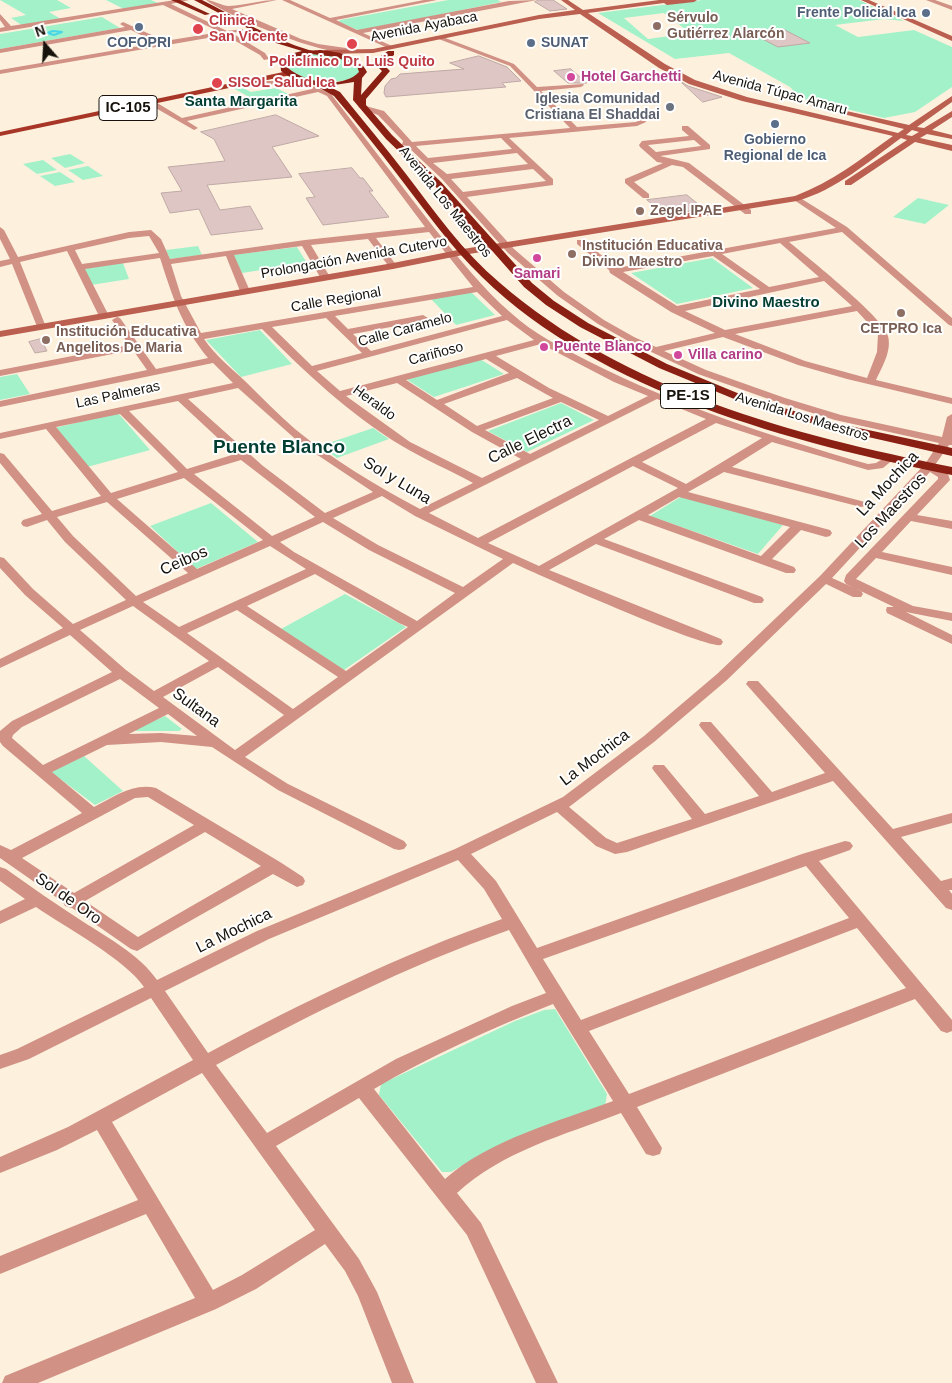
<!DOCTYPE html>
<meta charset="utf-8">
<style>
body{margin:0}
#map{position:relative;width:952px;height:1383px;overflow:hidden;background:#fdf1de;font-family:Helvetica,sans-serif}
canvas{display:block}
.north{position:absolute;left:20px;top:20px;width:50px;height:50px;-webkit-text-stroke:4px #fff;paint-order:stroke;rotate:341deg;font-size:14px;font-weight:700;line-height:20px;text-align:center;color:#17130c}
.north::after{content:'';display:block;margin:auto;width:18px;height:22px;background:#17130c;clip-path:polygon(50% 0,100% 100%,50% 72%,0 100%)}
</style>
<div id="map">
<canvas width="952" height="1383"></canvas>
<div class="north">N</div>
</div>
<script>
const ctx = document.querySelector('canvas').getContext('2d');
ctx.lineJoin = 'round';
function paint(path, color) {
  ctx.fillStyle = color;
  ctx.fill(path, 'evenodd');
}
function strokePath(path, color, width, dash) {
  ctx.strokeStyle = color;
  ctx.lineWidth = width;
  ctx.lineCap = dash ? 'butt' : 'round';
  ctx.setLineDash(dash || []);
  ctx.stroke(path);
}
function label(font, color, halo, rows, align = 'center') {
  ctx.font = font + ' Helvetica,sans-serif';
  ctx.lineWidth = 4;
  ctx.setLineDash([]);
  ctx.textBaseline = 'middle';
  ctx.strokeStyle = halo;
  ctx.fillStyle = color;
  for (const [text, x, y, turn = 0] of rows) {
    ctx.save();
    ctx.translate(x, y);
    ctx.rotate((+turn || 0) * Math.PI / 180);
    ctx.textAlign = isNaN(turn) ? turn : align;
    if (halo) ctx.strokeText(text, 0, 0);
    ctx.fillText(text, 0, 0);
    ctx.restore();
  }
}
const green = new Path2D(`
 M0,0H57L71,8L49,12L61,19L23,26L11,18L26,15Z
 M106,0H151L158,3L124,9Z
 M448,0H498L501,2L360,31L339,22L340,20Z
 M702,0H859L904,21L884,19L835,25L858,37L914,30L952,47V87L915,112L884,118L800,98L790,87L729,53L675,59L598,13ZM664,13L690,33L648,39L624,18Z
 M102,17L120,28L0,49V34Z
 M315,53C330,55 355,57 360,73L355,79C331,83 309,85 289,69L288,63L295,57Z
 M241,87L251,92L276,88L290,95L258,102L233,88Z
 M70,154L85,163L65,168L51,158Z
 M43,160L57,170L37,174L23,164Z
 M88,166L103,176L83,180L68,170Z
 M60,172L75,182L55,186L40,176Z
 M918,198L949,205L925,224L893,217Z
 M198,246L202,255L170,259L166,250Z
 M297,247L307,263L242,273L232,255Z
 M712,258L753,288L677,304L631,273Z
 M123,263L129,279L91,285L82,269Z
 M471,292L495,315L456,325L431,299Z
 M260,330L292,364L241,377L206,340Z
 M480,359L504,374L434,397L406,379Z
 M17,374L30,394L0,400V377Z
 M561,403L594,420L527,452L488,431Z
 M118,413L150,450L87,467L54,428Z
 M373,428L389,439L337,458L320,446Z
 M682,496L783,525L758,554L650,516Z
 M211,503L258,542L196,569L150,526Z
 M345,594L406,627L344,670L281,629Z
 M165,716L182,729L179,731H136V729Z
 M84,756L123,791L95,805L51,772Z
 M555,1009L607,1094L605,1107L494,1148L451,1172H442L379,1095L381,1084L515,1021L544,1010Z`);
const stream = new Path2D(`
 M53,31L62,32L54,35L47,33Z`);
const building = new Path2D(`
 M539,0H553L567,9L550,11L535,2Z
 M783,29L810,43L778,47L751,33Z
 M479,56L507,67L521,81L502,83L506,87L386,97L384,93L385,86L391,79L396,78L400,74L464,69L450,63Z
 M571,69L573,71L587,83H568L554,71Z
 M680,81L688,86L722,97L703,102Z
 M276,115L319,136L272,147L292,177L207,185L220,210L250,206L263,229L211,235L199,209L170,213L161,193L182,191L168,167L225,161L214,139L201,132Z
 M352,168L360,178H363L373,191H369L389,217L323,225L306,198L315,197L299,174Z
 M687,195L704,209L665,215L647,200Z
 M41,339L47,351L35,353L29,342Z`);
const street = new Path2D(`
 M175,0H189L171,4L227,31L243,29V31L232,33L265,53L269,59L264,60L260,55L225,35L0,74V70L157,43L131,30L0,53V49L125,27L120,24L123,22L165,41L220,32L163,5L0,32V28L5,27L0,20V14L11,26Z
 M206,0C214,0 221,6 229,6C245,5 261,0 277,0L232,9L301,39L318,44L360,50C338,64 227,16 206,0Z
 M282,0H290L330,18L424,0H437L336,20L357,30L509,1L537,0L363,33L392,46V48L390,49Z
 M926,0H935L952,6V10Z
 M436,36H440L514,64L537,87L583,84L584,85L581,87L541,91L577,127L636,122L638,121L636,113L643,115L646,122L637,126L509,138L553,179V185L467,197L514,249L564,292L604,320L634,337L656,347L715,333L671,312L610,273L609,270L577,244V240H583L617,268L836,228L794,200V196H797L847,227L952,318V326L949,325L842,232L789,242C807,257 884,318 888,336C892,351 882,367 876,380L952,398V404L847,379L798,365L723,337L664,351L706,370L785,398L841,415L942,437L947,417L952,414V445H949L935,465L948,474L950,480L917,515L952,521V529L911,521L882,552L952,567V575L876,558L856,579L913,606L952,613V621L906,612L952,635V644L887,613L886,610L887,607H894L846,584L844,581L846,575L938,479V477L930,472L832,578L861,591L863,594L861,597H853L826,584L727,680L654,742L569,807L606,838L617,843L692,819L654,771L652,768L654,765H664L705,814L759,796L701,728L699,725L701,722H711L772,792L825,773L746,684L748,681H758L893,829L952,813V823L901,837L941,881L952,878V890H949L952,894V910L946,908L833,781L627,852L615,854L596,846L557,812L471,854L496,881L537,948L802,854L845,841L850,842L853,846L850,850L819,861L952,1020V1031L947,1033L941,1031L915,999L637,1107L662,1148L660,1154L653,1156L646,1154L621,1113C565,1135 502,1151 457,1193L481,1223L558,1383H536L467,1235L359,1098L276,1146L359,1259L377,1292L414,1383H392L358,1296L345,1271L325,1244L256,1289L216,1309L38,1383H2L5,1376L195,1298L146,1214L0,1274V1256L138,1200L97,1130L57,1150L0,1173V1157L68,1127L193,1060L151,998L29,1059L0,1069V1055L17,1049L144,987C125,959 65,927 36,907L0,924V911L25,899L0,881V867L6,869C31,887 56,904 82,921C108,938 139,954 157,980L257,931L455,849L563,797L644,736L717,674L820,576L925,464L939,443L835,420L777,402L698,374L628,341L598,324L558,296L508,253L442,179L407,146L402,145L403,141L378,115L358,107L362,105L384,111L412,142L570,128L510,66L436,38ZM501,138L512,149L428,158L416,146ZM517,153L528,164L447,174L433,163ZM533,169L546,181L463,192L451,179ZM780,243L819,277L769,287L722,254ZM713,256L760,289L677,306L623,272ZM824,281L852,306L725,330L685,311ZM857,311L878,334L877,352L867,378L805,361L735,334ZM458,860L484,889L502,919C400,955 303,1002 208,1053L165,991L269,939ZM806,866L849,918L581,1020L543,959ZM857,928L906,988L629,1094L589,1031ZM509,930L546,993L512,1006L396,1059L267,1133L216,1065C311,1014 407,966 509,930ZM553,1004L613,1101C560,1121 488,1140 445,1179L374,1089C430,1056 492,1028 553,1004ZM202,1073L315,1230L242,1275L213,1290L112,1122Z
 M246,81C275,81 305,79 331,94C366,139 400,184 435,229C459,258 482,288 511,313C534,334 561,347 588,361C677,406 773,437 868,464L876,463L889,455L895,458L883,468L868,470L772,442L732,467L865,502L867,504L865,506L861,507L724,472L688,492L830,530L832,533L830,536L826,537L801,530L772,559L794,567L796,570L794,573H786L639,520L604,539L762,597L764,600L762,603H754L596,544L549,570L721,639L723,642L721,645C705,649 539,575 513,563L245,757L288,784L404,841L407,845L404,849L399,850L394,849L278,790L212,747L161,742L107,745L52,772L94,807C113,797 134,782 156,788L280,862L303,877L305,881L303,885L297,887L273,874L137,951L131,949L72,908L65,906L63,902L0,858V845L11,850L82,813L3,746L0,742V731L12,721L112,672L70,635L0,668V659L63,628L25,595L0,568V557L4,558L33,589L73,624L126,600L65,542L47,520L27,527L23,526L21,523L23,520L42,514L0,463V453L4,454L52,511L101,496L46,429L0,439V433L233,383L213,363L0,407V401L147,370L133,350L0,376V370L129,345L112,320L117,317L120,318L156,369L208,358C181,325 173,298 160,258L85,269L109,316L104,319L99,316L67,251L20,262L46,327L41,330L38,329L12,264L0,267V261L10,259L0,239V227L4,230L18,257L129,232L151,230L161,239L170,259L305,240L425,227L327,96L318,92L187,121L198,128L194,130L147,103L154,101L182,118L312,89L289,85L244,84L243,83ZM429,232L473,287L201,333L181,296L171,264L226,256L240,291L245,294L250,291L234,255L302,246L320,277L325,280L330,277L311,245L368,239L390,268L393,269L397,266L376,238ZM149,236L159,253L82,264L75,250L129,238ZM477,292L502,316L371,351L353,334L423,321L428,318L423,315L348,329L335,316ZM326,318L362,353L312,366L272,327ZM507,320L534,340L340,391L317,371ZM262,329C305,372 349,414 402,446C425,460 450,470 473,483L420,509C377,486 333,460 295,429C278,414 261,397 246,382C231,368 216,356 204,339ZM541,344L614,382L648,396L608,416L549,388L496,356ZM486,359L509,373L437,400L406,380ZM517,378L553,398L477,426L444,404ZM397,383L472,432L521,459L482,478L410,442L346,396ZM238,388L301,444L373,492L325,513L263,466L188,399ZM657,399L706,419L478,538L429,513ZM178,401L235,454L187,469L129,411ZM561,402L599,420L530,454L485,430ZM120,414L178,472L111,493L56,427ZM716,423L762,438L686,484L642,462ZM241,460L315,517L272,536L194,474ZM633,466L678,488L539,566L488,543ZM184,478L263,540L197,569L117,499ZM382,496L415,516L503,559L463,587L378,545L333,518ZM679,497L790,527L761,556L648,515ZM107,502L188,573L136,596L73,536L57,517ZM323,522L369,550L455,593L417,621L294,552L280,542ZM270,546L306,569L179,627L143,602ZM315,574L399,623L408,627L346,671L247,606ZM133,606L209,661L154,691L126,670L80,630ZM237,610L338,677L293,709L187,633ZM218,667L284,715L235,750L163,697ZM120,679L159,708L43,765L12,738L13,735L22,727ZM168,714L197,736L161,733L129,734ZM148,797L194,825L74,893L22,858L135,798ZM205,832L261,866L138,937L85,901Z
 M682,126H688L710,145V149L660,156L689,163L751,210V214H745L683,167L672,165L634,182L649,194V198H643L625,183V179L663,163L657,162L640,147L639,145L642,141L689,136L682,130ZM694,140L701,146L656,152L648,145Z`);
const secondary = new Path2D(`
 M561,0H568L583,10L659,0H697L694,2L667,5L664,3L588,13L665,64L695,80L747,97L898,133L904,129L811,106L815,104L909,125L952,96V102L917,127L924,128L952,111V117L932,130L952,135V139L927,134L920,138L952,145V151L915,142L851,185H845V181L907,140L901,138C868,162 836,190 797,201L463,255L393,269L0,337V331L393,263L463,249L795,196C832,182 861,159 893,136L742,101L689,84L659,68L580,14L539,19L373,53L325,54L321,52L325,50L373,49L539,15L575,10ZM912,130L919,132L912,136L906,135Z
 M861,0H869L952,36V41Z`);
const primary = new Path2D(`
 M288,71L292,73L291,75L0,136V132Z`);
const highway = new Path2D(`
 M171,0H180L210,14L205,15Z
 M194,0H202C237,18 272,39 309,50C313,51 318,50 321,50C338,52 359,55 367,72L362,78L361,95L382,71L377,66L378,58L388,51H394V55L385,61V66L390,71L366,99V105L392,135L441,182L532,283L554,301L588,323L667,364L747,397L831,422L952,448V456L824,427L739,401L659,368L580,327L546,305L524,287L435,186L386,139L353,100L354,82L328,86L340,92C362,119 385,147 406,174C435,212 463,252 500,283C625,391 793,435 952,467V475C793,443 601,393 482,277C451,247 426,212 400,178C379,150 357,123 334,96L314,85L288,76L281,71L280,60L290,54L302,51L276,43ZM311,54L336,57L357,66L359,72C343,89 305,83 288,68L287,62L295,57Z`);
const markers = [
 [926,13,5,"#5c6f8a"],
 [657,26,5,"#8d6e63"],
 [139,27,5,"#5c6f8a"],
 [198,29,6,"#e0444e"],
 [531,43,5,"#5c6f8a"],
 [352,44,6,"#e0444e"],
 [571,77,5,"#d1479c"],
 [217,83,6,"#e0444e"],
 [670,107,5,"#6b7280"],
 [775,124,5,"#5c6f8a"],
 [640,211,5,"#8d6e63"],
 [572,254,5,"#8d6e63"],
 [537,258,5,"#d1479c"],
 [901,313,5,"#8d6e63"],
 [46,340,5,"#8d6e63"],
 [544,347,5,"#d1479c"],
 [678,355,5,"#d1479c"]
];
const farServicenames = [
 ["Frente Policial Ica",916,13,"right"],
 ["COFOPRI",139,43],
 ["SUNAT",541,43,"left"],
 ["Gobierno",775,140],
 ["Regional de Ica",775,156]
];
const farEducationnames = [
 ["Sérvulo",667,18],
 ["Gutiérrez Alarcón",667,34],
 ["Zegel IPAE",650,211],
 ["Institución Educativa",582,246],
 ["Divino Maestro",582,262],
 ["CETPRO Ica",901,329,"center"],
 ["Institución Educativa",56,332],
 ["Angelitos De Maria",56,348]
];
const farHealthnames = [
 ["Clinica",209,21],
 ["San Vicente",209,37],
 ["Policlínico Dr. Luis Quito",352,62,"center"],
 ["SISOL Salud Ica",228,83]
];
const farStreetnames = [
 ["Avenida Ayabaca",424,27,-11],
 ["Avenida Túpac Amaru",780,93,15],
 ["Avenida Los Maestros",445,202,51],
 ["Prolongación Avenida Cutervo",354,258,-10],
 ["Calle Regional",336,300,-10],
 ["Calle Caramelo",405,330,-15],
 ["Cariñoso",436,354,-15],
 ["Las Palmeras",118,395,-12],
 ["Heraldo",374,403,36],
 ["Avenida Los Maestros",802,417,17]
];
const farHotelnames = [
 ["Hotel Garchetti",581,77],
 ["Samari",537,274,"center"],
 ["Puente Blanco",554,347],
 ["Villa carino",688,355]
];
const farWorshipnames = [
 ["Iglesia Comunidad",660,99],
 ["Cristiana El Shaddai",660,115]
];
const farNeighbourhoodnames = [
 ["Santa Margarita",241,102],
 ["Divino Maestro",766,303]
];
const shields = [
 [128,108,58],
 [688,396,55]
];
const shieldNames = [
 ["IC-105",128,108],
 ["PE-1S",688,396]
];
const streetNames = [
 ["Calle Electra",530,440,-26],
 ["Sol y Luna",397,481,31],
 ["La Mochica",888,484,-47],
 ["Los Maestros",891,511,-47],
 ["Ceibos",184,561,-24],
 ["Sultana",196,708,36],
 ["La Mochica",595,758,-37],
 ["Sol de Oro",68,899,35],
 ["La Mochica",234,931,-26]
];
const quarterNames = [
 ["Puente Blanco",279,448]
];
paint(green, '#a3f1c9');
strokePath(stream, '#49d6e7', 2);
paint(building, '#dec6c4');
strokePath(building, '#bfa8a5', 1);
paint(street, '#d19185');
paint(secondary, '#bb5f50');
paint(primary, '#a83627');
paint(highway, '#8a1f13');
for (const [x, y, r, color] of markers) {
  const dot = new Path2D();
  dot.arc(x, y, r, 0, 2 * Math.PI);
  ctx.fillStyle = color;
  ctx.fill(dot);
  strokePath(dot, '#fff', 2);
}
label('bold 14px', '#4e5e75', '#fff', farServicenames);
label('bold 14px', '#785e54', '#fff', farEducationnames, 'left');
label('bold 14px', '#be3a42', '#fff', farHealthnames, 'left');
label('14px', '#17130c', '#fff', farStreetnames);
label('bold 14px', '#b23c85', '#fff', farHotelnames, 'left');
label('bold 14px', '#5b616d', '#fff', farWorshipnames, 'right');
label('bold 15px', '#033e32', '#fff', farNeighbourhoodnames);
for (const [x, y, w] of shields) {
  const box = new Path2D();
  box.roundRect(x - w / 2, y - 12.5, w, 25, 4);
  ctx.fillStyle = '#fff';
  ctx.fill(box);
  strokePath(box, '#17130c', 1);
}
label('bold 15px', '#17130c', null, shieldNames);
label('16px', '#17130c', '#fff', streetNames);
label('bold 19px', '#033e32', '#fff', quarterNames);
</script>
